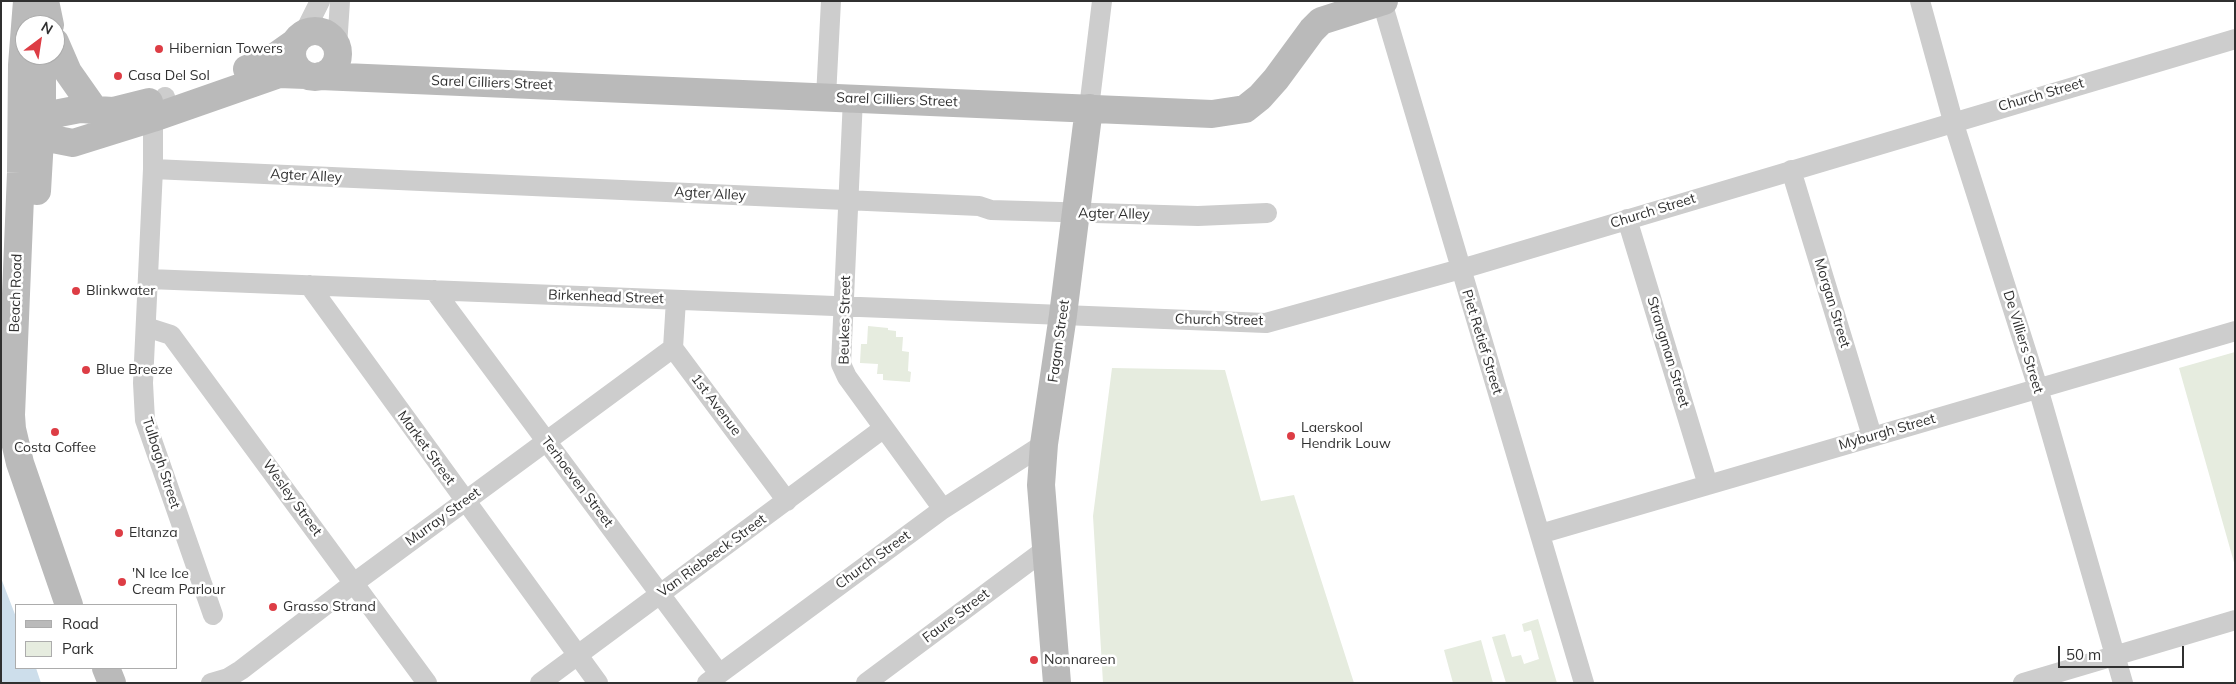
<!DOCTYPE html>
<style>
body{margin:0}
#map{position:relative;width:2236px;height:684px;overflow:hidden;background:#fff;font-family:Mulish,sans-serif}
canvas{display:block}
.frame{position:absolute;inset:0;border:2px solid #303030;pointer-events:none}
.legend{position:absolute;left:15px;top:604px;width:162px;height:65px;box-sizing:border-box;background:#fff;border:1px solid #acacac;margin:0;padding:6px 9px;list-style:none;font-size:15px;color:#303030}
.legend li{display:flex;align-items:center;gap:10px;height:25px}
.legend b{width:25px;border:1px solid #acacac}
.north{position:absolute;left:15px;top:15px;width:50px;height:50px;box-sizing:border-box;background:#fff;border:1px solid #acacac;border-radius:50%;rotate:31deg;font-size:14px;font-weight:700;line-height:20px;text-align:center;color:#303030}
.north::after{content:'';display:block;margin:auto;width:18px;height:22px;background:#dd3d45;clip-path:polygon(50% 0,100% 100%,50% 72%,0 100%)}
.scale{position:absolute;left:2058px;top:646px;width:126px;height:22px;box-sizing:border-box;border:2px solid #303030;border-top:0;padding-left:6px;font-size:15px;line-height:18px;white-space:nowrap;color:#303030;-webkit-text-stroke:4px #fff;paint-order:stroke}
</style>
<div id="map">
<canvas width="2236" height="684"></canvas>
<div class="frame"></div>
<ul class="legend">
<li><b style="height:6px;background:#bababa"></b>Road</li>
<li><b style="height:14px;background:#e6ecdf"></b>Park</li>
</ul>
<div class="north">N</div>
<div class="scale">50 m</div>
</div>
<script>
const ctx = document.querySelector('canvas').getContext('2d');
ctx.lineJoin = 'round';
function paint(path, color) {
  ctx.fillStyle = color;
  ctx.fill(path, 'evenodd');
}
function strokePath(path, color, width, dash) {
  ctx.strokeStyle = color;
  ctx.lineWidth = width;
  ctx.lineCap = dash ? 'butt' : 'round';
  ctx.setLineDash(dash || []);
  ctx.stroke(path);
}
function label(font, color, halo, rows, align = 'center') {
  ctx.font = font + ' Mulish,sans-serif';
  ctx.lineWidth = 5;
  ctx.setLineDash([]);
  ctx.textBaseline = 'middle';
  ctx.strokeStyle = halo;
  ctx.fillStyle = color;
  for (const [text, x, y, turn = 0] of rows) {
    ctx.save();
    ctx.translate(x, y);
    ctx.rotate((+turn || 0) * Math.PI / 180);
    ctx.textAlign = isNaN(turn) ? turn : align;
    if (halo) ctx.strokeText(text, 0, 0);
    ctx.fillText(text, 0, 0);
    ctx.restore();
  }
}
const green = new Path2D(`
 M868,326L888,328V330L896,331V337H903L902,351L909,352L908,371L911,372L910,382L883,380V374H877L878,364L860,363L861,344H867Z
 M2235,352V566L2179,368Z
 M1112,368L1225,370L1261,501L1294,495L1354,683H1103L1093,516Z
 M1538,619L1557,683H1506L1492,637L1505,634L1512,657L1521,655L1524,664L1539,659L1531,630L1524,632L1522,624Z
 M1481,640L1493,683H1453L1444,650Z`);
const water = new Path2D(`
 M1,578L16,617V668H36L41,683H1Z`);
const street = new Path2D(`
 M1920,1L1953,121L2038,388L2123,683
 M1382,2L1584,683
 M304,33L320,1
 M337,46L340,1
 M165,97L153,118V169L143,383L145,420L213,615
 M826,97L831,1
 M853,98L841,364L847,377L943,509
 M1089,108L1102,1
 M153,169L979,206L991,210L1198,216L1267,213
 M1791,170L1872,436
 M1627,219L1708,485
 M149,279L1266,323L1475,265L2235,39
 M309,285L598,683
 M434,290L715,668L718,675
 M676,300L673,348L787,501
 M146,327L171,335L427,683
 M1540,534L2235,331
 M211,683L228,678L241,670L354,583L673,348
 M540,683L884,428
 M707,683L943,509L1044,444
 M866,683L1046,549
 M2023,683L2235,620`);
const secondary = new Path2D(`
 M27,1L22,65L21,173L11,415L12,429L20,463L69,605
 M45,1L50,25
 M292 54a23 23 0 1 1 46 0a23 23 0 1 1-46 0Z
 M55,42L68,72L94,109
 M247,69L269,61L293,44
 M320,76L1212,114L1245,109L1260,97L1276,79L1312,30L1321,21L1384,1
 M24,114L49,115L80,109L113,111L149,102
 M22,133L73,143L153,118L279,74L306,75
 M37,191L42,104V55
 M106,668L112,683
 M1057,683L1041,485L1044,444L1063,315L1089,108`);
const markers = [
 [159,49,5,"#dd3d45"],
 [118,76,5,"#dd3d45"],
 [76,291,5,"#dd3d45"],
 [86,370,5,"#dd3d45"],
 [55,432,5,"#dd3d45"],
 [1291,436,5,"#dd3d45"],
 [119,533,5,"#dd3d45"],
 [122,582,5,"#dd3d45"],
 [273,607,5,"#dd3d45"],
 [1034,660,5,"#dd3d45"]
];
const poiNames = [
 ["Hibernian Towers",169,49],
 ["Casa Del Sol",128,76],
 ["Blinkwater",86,291],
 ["Blue Breeze",96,370],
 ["Laerskool",1301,428],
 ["Hendrik Louw",1301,444],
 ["Costa Coffee",55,448,"center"],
 ["Eltanza",129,533],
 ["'N Ice Ice",132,574],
 ["Cream Parlour",132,590],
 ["Grasso Strand",283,607],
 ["Nonnareen",1044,660]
];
const streetNames = [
 ["Sarel Cilliers Street",492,83,2],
 ["Church Street",2041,95,-16],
 ["Sarel Cilliers Street",897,100,2],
 ["Agter Alley",306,176,3],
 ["Agter Alley",710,194,3],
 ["Church Street",1653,211,-17],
 ["Agter Alley",1114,214,1],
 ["Beach Road",16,293,-88],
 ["Birkenhead Street",606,297,2],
 ["Morgan Street",1832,303,73],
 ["Beukes Street",845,320,-89],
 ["Church Street",1219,320,1],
 ["Fagan Street",1059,341,-82],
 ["Piet Retief Street",1482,342,73],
 ["De Villiers Street",2023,342,73],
 ["Strangman Street",1668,352,73],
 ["1st Avenue",716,405,53],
 ["Myburgh Street",1887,432,-16],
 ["Market Street",426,448,54],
 ["Tulbagh Street",161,463,72],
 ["Terhoeven Street",577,482,53],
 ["Wesley Street",292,498,54],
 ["Murray Street",443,517,-36],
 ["Van Riebeeck Street",712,556,-36],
 ["Church Street",873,560,-36],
 ["Faure Street",956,616,-37]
];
paint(green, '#e6ecdf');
paint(water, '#cddeeb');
strokePath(street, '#cdcdcd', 20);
strokePath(secondary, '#bababa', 28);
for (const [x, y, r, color] of markers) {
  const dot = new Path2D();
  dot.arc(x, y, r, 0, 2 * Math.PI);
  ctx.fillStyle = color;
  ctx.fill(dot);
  strokePath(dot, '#fff', 2);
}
label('14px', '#303030', '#fff', poiNames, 'left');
label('14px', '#303030', '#fff', streetNames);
</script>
